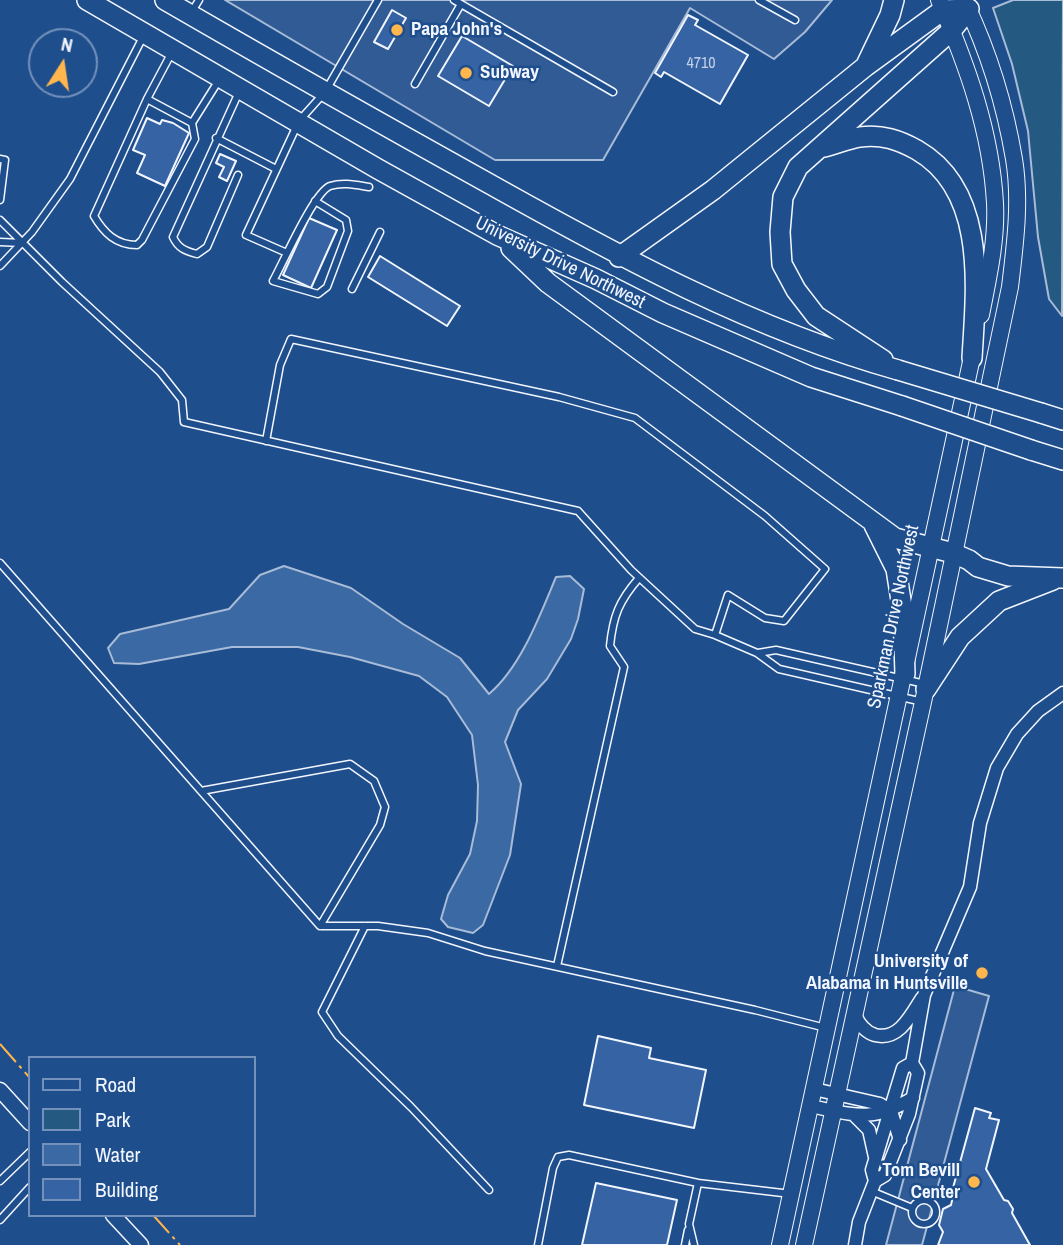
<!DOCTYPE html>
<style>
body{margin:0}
#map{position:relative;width:1063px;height:1245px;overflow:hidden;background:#1f4e8c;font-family:"Archivo Narrow",sans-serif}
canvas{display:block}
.legend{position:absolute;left:28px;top:1056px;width:228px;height:161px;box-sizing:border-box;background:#1f4e8c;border:2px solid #7391ba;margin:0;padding:9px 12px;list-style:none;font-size:21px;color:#f2f6ff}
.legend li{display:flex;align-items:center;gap:14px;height:35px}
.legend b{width:35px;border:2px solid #7391ba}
.north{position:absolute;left:28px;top:28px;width:70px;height:70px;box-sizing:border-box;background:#1f4e8c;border:2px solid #7391ba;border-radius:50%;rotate:12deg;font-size:19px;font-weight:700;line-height:28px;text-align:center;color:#f2f6ff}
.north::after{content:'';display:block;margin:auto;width:24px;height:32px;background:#ffb74d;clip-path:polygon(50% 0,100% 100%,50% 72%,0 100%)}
</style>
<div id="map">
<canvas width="1063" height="1245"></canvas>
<ul class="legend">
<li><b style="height:9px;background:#1f4e8c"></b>Road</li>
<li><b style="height:19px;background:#245a82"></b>Park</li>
<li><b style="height:19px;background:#3b69a3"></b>Water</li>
<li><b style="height:19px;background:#3563a3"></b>Building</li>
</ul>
<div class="north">N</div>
</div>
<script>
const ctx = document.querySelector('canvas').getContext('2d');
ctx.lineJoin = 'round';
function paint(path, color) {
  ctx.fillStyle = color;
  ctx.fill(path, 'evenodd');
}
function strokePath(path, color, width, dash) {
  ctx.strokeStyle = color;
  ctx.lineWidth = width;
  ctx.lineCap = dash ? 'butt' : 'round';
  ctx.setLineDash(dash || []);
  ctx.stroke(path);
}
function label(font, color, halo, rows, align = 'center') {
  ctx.font = font + ' "Archivo Narrow",sans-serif';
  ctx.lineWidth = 5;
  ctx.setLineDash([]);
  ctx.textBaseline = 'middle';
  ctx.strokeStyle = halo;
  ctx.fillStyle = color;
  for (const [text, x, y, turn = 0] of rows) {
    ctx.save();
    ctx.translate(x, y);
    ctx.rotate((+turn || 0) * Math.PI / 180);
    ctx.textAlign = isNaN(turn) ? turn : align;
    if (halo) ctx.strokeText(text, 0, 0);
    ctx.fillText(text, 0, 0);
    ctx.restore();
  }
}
const green = new Path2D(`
 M1013,0H1063L1062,316L1049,299L1038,237L1028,131L1012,64L993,8Z`);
const parking = new Path2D(`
 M225,0H832L805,32L774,59L690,8L603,160H495Z
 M955,986L989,996L922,1245H886Z`);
const water = new Path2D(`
 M284,566L351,588L403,624L460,658L489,694C521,667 540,615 556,577L570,576L584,589L578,619L571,639L547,679L518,710L505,742L521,784L510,855L483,925L473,933L448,927L441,919L448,895L470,854L477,821L478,785L472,735L447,697L419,676L350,657L298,647H232L139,664L114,663L108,648L120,634L229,609L260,575Z`);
const building = new Path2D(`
 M392,10L406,18L388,49L374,42Z
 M688,15L698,20L695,25L748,55L720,104L664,72L661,77L655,73Z
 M462,36L513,66L489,106L438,76Z
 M147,118L160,124L162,120L173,123L189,133L165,186L137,173L145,155L133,150Z
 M220,154L236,161L227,181L219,177L224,167L216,163Z
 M309,218L337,230L311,288L283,275Z
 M380,256L460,306L447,326L368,277Z
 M598,1036L651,1048L649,1058L706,1070L694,1128L584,1105Z
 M975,1108L991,1113L989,1118L999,1120L986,1169L1004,1200L1008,1201L1013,1209L1012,1213L1030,1245H938L943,1232L939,1225L943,1209L951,1205L953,1196L951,1195Z
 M596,1183L677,1200L667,1245H582Z`);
const service = new Path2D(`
 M454,0L613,92
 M759,0L795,20
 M191,13L199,0
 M172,52L147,99L94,216C104,233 116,245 137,245L142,240L195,139L192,123L219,80
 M415,84L461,4
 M147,99L192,123
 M216,138L276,169
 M0,159L5,160L0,200
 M238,175L207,247L197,254C185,251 178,248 173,237L239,92
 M315,201L346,220L348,231L327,287L318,294L273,281C283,263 314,192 330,186C343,182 356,185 369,187
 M0,220L62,282L160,372L182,400L184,422L578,511L631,570L695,629L715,635L757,653L779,669L923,702
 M0,242L22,243
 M287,253L246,235L299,121L325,92L378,0
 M0,266L32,232L70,179L144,35
 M352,289L380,232
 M266,441L280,365L291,339L559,397L635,418L765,516L825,569L784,621L765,618L728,595L715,635
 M0,563L320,926H378L428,933L485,951L755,1010L826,1028
 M758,653L776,650L925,684
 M201,791L350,764L374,781L385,807L380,825L320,926
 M365,926L322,1012L338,1036L411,1107L489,1190
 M557,966L624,667L610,646C613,616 619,601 639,578
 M0,1181L30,1152
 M871,1191L912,1208
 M912 1212a12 12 0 1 1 24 0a12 12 0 1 1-24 0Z
 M0,1220L30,1187
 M538,1245L553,1168L558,1157L569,1155L698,1183L791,1194
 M685,1245L688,1230
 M694,1245L689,1224L698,1183`);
const minor = new Path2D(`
 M855,1015C859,1024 865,1032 875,1035C899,1041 911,1015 922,998
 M814,1089L880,1104L891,1111L900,1140
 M810,1106C856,1115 871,1123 913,1098
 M854,1115L869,1130L875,1157
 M875,1181L885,1175L909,1114L918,1073L912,1063L924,995L970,887L980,823L997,768L1017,734L1038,711L1063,693
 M855,1245L859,1222L875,1181L872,1170L903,1068L912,1063`);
const tertiary = new Path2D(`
 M0,1090L30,1123
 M113,1215L141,1245`);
const secondary = new Path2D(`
 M939,0C967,65 991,131 995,203C997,240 988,279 981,315
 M780,1245L974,348
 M804,1245L923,702L1010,287C1015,245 1021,201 1014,159C1005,105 988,50 964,0`);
const trunk = new Path2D(`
 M87,0L378,169L497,235L596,279L663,313L811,377L902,406
 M165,0C272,62 380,123 488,183C620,257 752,329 898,370
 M867,63L890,15L894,0
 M824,147C836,144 848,139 860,137C882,134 899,140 917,150C988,191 976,289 972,358
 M511,248L548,283L895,538L953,553L969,560L978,567L1008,576L1063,578
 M619,257L713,190L866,66L943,10L969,9
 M883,360L816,316L796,290L782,264L780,232L783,197L798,167L951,31L969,9
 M1041,413L1063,420
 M1031,450L1063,460
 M874,525L896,569L903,613L905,674
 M926,689L960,637L999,601L1053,580`);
const trunkBridge = new Path2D(`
 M898,370L1041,413
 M902,406L1031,450`);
const power = new Path2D(`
 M0,1044L30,1078
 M153,1215L180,1245`);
const markers = [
 [397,30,7,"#ffb74d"],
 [466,73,7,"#ffb74d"],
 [982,973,7,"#ffb74d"],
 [974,1182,7,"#ffb74d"]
];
const numberNames = [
 ["4710",701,64]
];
const poiNames = [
 ["Papa John's",411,30],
 ["Subway",480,73],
 ["University of",968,962,"right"],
 ["Alabama in Huntsville",968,984,"right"],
 ["Tom Bevill",960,1171,"right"],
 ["Center",960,1193,"right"]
];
const streetNames = [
 ["University Drive Northwest",560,263,26],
 ["Sparkman Drive Northwest",894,617,-78]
];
paint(green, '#245a82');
strokePath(green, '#a8bbd7', 2);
paint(parking, '#305b95');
strokePath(parking, '#a8bbd7', 2);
paint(water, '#3b69a3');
strokePath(water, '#a8bbd7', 2);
paint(building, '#3563a3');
strokePath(building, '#f2f6ff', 2);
strokePath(service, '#f2f6ff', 9);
strokePath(minor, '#f2f6ff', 15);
strokePath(tertiary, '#f2f6ff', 17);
strokePath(secondary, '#f2f6ff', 18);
strokePath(trunk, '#f2f6ff', 22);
strokePath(service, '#1f4e8c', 6);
strokePath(minor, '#1f4e8c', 12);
strokePath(tertiary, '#1f4e8c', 14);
strokePath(secondary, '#1f4e8c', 16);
strokePath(trunk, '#1f4e8c', 19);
strokePath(trunkBridge, '#f2f6ff', 22, []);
strokePath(trunkBridge, '#1f4e8c', 19);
strokePath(power, '#ffb74d', 2, [24, 5, 3.5, 5]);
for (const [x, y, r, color] of markers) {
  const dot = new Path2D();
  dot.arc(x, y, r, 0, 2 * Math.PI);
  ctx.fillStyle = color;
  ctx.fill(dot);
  strokePath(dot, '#1f4e8c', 2.5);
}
label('16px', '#c3d1e8', null, numberNames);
label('bold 19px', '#f2f6ff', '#1f4e8c', poiNames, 'left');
label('19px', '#f2f6ff', '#1f4e8c', streetNames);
</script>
